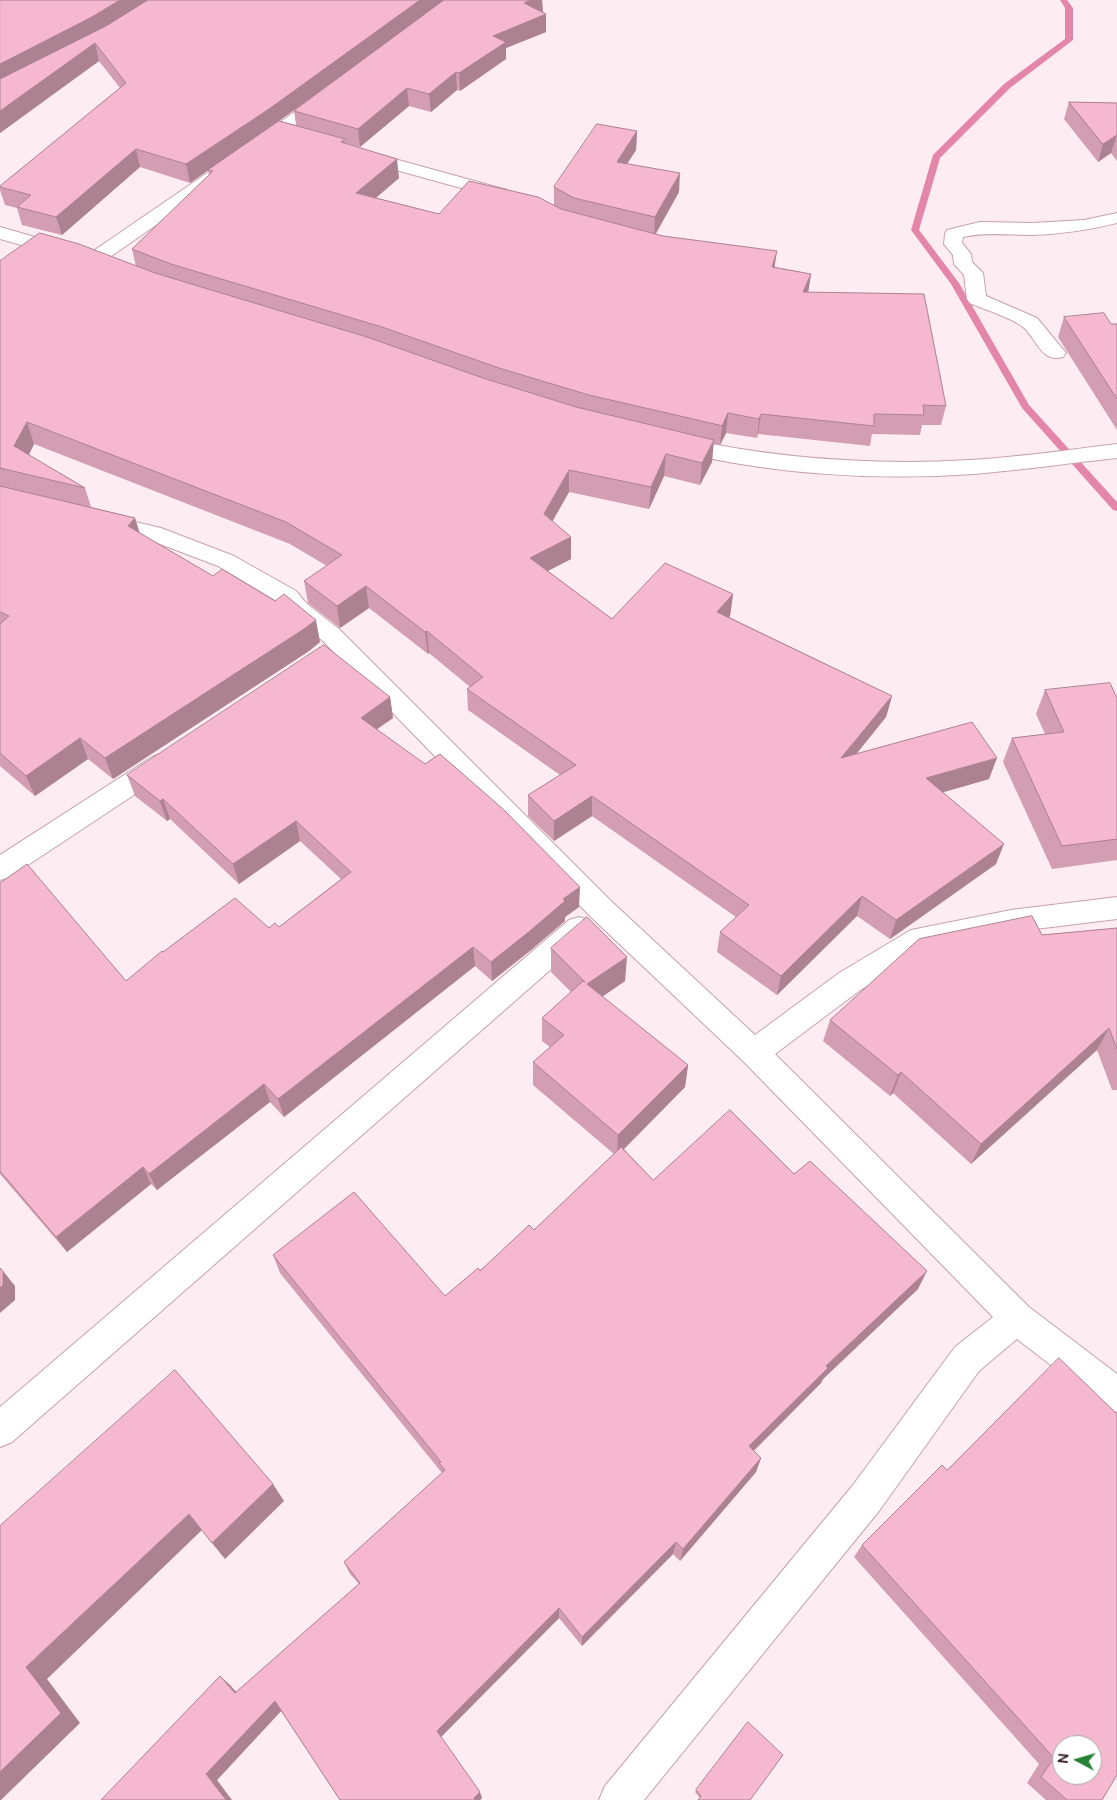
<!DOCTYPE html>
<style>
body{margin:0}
#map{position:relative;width:1117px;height:1800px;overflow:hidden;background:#fdecf1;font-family:"DM Sans",sans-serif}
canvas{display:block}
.north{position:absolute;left:1052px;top:1735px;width:50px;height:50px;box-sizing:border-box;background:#fff;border:1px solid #ada7a9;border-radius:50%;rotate:276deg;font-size:14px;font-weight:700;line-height:20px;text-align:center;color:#312228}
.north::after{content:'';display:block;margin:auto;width:18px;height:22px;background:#258234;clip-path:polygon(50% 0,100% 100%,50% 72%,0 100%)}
</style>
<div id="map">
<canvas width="1117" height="1800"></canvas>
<div class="north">N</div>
</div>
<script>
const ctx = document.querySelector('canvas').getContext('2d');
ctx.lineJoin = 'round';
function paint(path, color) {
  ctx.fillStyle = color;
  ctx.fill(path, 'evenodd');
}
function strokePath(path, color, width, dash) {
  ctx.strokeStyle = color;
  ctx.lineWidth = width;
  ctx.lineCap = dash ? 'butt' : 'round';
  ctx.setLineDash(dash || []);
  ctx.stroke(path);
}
const stream = new Path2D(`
 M1060,0H1067L1073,8V40L1010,88L940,158L919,230L959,283L1029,405L1117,502V511L1113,510L1022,408L951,284L911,230L933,155L1004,84L1065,39V8Z`);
const minor = new Path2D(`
 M325,93L331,94L333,98L331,102L265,150L259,151L253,150L250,146L253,142L319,94Z
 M362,150L507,190L510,194L507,198L501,199L356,159L353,155L356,151Z
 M219,168L225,169L228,173L225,177L100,264L93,266L86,264L84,260L86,256L213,169Z
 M1117,213V223C1089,230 1062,234 1032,235C1009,235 986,232 963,237L962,243L971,254L972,262L983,273L986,296L1037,318L1066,353L1063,357C1041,363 1037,339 1023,327C1014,319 983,309 970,303L967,299L964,275L954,264L953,255L944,244L945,234L947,230L980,222L1033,223L1084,220Z
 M0,227L73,248L75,252L73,256L66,258L0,239Z
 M676,437C773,458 871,466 970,460C1019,457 1068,450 1117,444V458C1069,463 1022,470 974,474C873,481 766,474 668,449L665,444L668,439Z
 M101,514L161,528L234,556L296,591L307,604L339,629L611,901L755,1035L839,973L911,930L1011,910L1117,897V919L1011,932L927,948L859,991L775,1054L1029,1307L1117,1374V1412L1105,1407L1017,1339L979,1371L879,1511L644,1800H599L605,1786L853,1485L955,1347L993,1317L744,1062L591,917L323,641L291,616L280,603L218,566L147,539L93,526L90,521L93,516Z
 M161,754L170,757L174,764L170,771L10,877L0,880V855L152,757Z
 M579,917L589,920L593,928L589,936L12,1442L0,1447V1407L569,920Z`);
const wall = new Path2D(`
 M0,0H542L543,13L546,32L506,48V59L460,91L457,90L431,112L409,106L360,147L345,143L399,178L376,198L439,214L554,206V187L637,131L636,150L627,164L679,192L656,234L775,267L811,274L808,292L946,406L941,425H922L920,435L872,434L870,446L758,434L757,438L726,433L720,445L713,444L712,462L700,485L664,476L649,509L569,492L552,522L571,537V559L548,571L612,619L733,594L730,616L729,617L892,696L886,717L857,753L989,779L943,792L996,864L890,939L857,916L777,995L717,952L720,932L736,917L592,816L554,841L528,816V795L560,775L468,710L467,689L470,687L429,653L428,654L369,608L340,628L308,603L304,581L327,566L290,544L34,444L29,455L85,488L91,507L135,518L140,533L320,642L309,651L113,779L88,759L35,796L0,766V261L136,266L132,249L209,176L208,170L190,183L140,167L62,235L22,225L17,208L5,205L0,190V186L120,88L99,61L0,133ZM381,47L294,111L296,125L279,121Z
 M1069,102L1117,103V161L1111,153L1098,162L1064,119Z
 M1064,317L1111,324H1117V430L1058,337Z
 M1045,690L1117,698V860L1052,869L1003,762L1012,738L1045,734L1036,714Z
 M390,697L393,718L377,729L579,907L565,917V921L531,950L492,981L475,966L284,1117L270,1102L157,1190L151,1184L67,1252L0,1174V883L126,981L163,952L269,928L279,927L341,879L300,841L239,884L170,819L167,821L135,796L127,775Z
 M1117,928V1090H1112L1097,1050L971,1164L893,1093L890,1096L823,1041L830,1020L1042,935Z
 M551,948L625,981L602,996L688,1065L685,1087L624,1149L653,1180L794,1174L918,1289L823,1379L821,1383L754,1451L761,1458L756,1472L680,1561L673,1554L582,1646L559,1618L441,1737L482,1798L480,1800H340L281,1711L217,1780L101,1800L230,1685L236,1692L359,1584L350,1574L344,1562L442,1473L280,1273L273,1255L445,1296L534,1230L614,1154L533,1085V1062L550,1047L542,1041V1018L571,992L551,972Z
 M947,1470L1102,1800H1046L1027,1783L1039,1764L854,1557L862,1545Z
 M748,1722L700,1798L695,1792Z`);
const shadedWall = new Path2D(`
 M120,0H151L96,34L0,84V64Z
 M420,0H445L272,126L190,183L186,164Z
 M531,0H542L543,13L524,3Z
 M546,14V32L506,48V59L460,91L459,73L493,36Z
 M95,43L99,61L0,133V111Z
 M456,72L457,90L431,112L429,94Z
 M407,88L409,106L360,147L358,129Z
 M637,131L636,150L616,181L617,162Z
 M1117,135L1111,153L1098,162L1103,144Z
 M136,149L140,167L62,235L56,217Z
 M397,159L399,178L358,213L356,193Z
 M680,173L679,192L654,236L655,217Z
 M777,251L774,271L772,267Z
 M811,274L808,294L803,292Z
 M728,413L726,433L720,445L722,426Z
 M761,414L758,434L757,438L759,419Z
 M27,422L34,444L22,468L14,446Z
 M714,440L712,462L700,485L702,463Z
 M666,454L664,476L649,509L651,487Z
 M569,470V492L544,536V514Z
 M135,518L141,540L128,526Z
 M571,537V559L530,580V558Z
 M366,586L369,608L340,628L337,606Z
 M733,594L730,616L715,633L717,612Z
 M316,620L320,642L309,651L113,779L105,758Z
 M427,631L429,653L428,654L425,632Z
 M892,696L886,717L837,778L841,758Z
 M390,697L393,718L364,738L361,718Z
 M80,738L88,759L35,796L26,776Z
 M997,758L989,779L920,799L926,778Z
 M592,796V816L554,841V821Z
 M163,799L170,819L167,821L160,801Z
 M296,821L300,841L239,884L233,864Z
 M1004,844L996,864L890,939L896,920Z
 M580,887L579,907L565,917V921L531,950L492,981L491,962L563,899Z
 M862,896L857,916L777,995L781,976Z
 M473,947L475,966L284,1117L278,1099Z
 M627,957L625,981L586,1008L587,984Z
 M1109,1028L1097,1050L971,1164L981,1144Z
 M688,1065L685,1087L617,1156L618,1135Z
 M901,1072L893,1093L890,1096L898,1075Z
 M264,1084L270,1102L157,1190L149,1174Z
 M143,1167L151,1184L67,1252L56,1237Z
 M3,1271L15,1286V1300L0,1313V1288Z
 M927,1271L918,1289L823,1379L821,1383L744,1460L749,1446L826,1366Z
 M761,1458L756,1472L680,1561L683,1549Z
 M273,1484L284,1501L225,1559L212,1543Z
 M189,1514L202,1530L47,1679L80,1723L1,1800H0V1772L26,1667Z
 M676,1542L673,1554L582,1646V1637Z
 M559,1608V1618L440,1738L437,1731Z
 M220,1676L230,1685L244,1701L235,1693Z
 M275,1701L283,1709L217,1780L232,1800H226L206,1774Z
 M480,1792L482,1798L480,1800H475L474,1798Z`);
const building = new Path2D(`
 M0,0H120L92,17L0,64Z
 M148,0H420L269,109L186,164L136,149L56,217L17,207L31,195L0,187V186L126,83L95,43L0,111V79L106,26Z
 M444,0H531L524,3L546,14L493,36L506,42L459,73L456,72L429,94L407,88L358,129L294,111Z
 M1069,102L1117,103V135L1103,144Z
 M279,121L345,139L341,142L397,159L356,193L439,214L469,181L538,197L561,209L663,236L777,251L772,267L811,274L803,292L924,294L946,406L923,405L924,415L874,414V426L761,414L759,419L728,413L722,426L719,425L589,395L499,368L382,327L171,264L132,249L213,171L208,170Z
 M597,124L637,131L617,162L680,173L655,217L574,198L554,187Z
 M40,233L79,244L155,273L367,337L483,378L576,407L714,440L702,463L666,454L651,487L569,470L544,514L571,537L530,558L612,619L665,563L733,594L717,612L892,696L841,758L972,722L997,758L926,778L1004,844L896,920L862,896L781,976L720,932L749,905L592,796L554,821L528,795L576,765L467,689L483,677L427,631L425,632L366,586L337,606L304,581L342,555L286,522L27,422L14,446L85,488L0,468V261Z
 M1104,313L1111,324H1117V399L1064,317Z
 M0,486L135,518L128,526L213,576L222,569L275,601L284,594L316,620L304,629L105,758L80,738L26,776L0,753V624L9,616L0,612Z
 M324,645L390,697L361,718L425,764L440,754L503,809L580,887L563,899L565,901L530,931L491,962L473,947L278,1099L264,1084L149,1174L143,1167L56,1237L0,1171V883L27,864L126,981L162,951L163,952L235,898L269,928L275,923L279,927L351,872L296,821L233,864L163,799L160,801L127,775Z
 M1110,683L1117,698V839L1062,846L1012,738L1064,732L1045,690Z
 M1032,916L1042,935L1117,928V1049L1109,1028L981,1144L901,1072L898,1075L830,1020L919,939Z
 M587,917L627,957L587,984L688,1065L618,1135L533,1062L564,1035L542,1018L583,981L585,982L551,948Z
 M730,1110L794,1174L810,1161L927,1271L826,1366L828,1368L749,1446L761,1458L683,1549L676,1542L582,1637L559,1608L437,1731L480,1792L474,1798L475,1800H340L275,1701L206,1774L226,1800H101L220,1676L235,1693L360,1583L344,1562L445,1470L439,1463L441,1462L273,1255L354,1192L445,1296L478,1268L480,1271L529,1225L534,1230L621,1147L653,1180Z
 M0,1268L3,1271V1285L0,1288Z
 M1059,1358L1117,1414V1775L1102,1800H1067L1041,1777L1054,1758L862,1545L942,1465L947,1470ZM1062,1745H1092V1775H1062Z
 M175,1370L273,1484L212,1543L189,1514L26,1667L61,1713L0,1772V1526Z
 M748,1722L783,1755L750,1800H698L701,1796L696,1790Z`);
paint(stream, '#e485aa');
strokePath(minor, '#c7a1ae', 2);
paint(minor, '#fff');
paint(wall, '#d39eb1');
paint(shadedWall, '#ac8190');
paint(building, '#f5b8ce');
strokePath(building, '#ac8190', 1);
</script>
